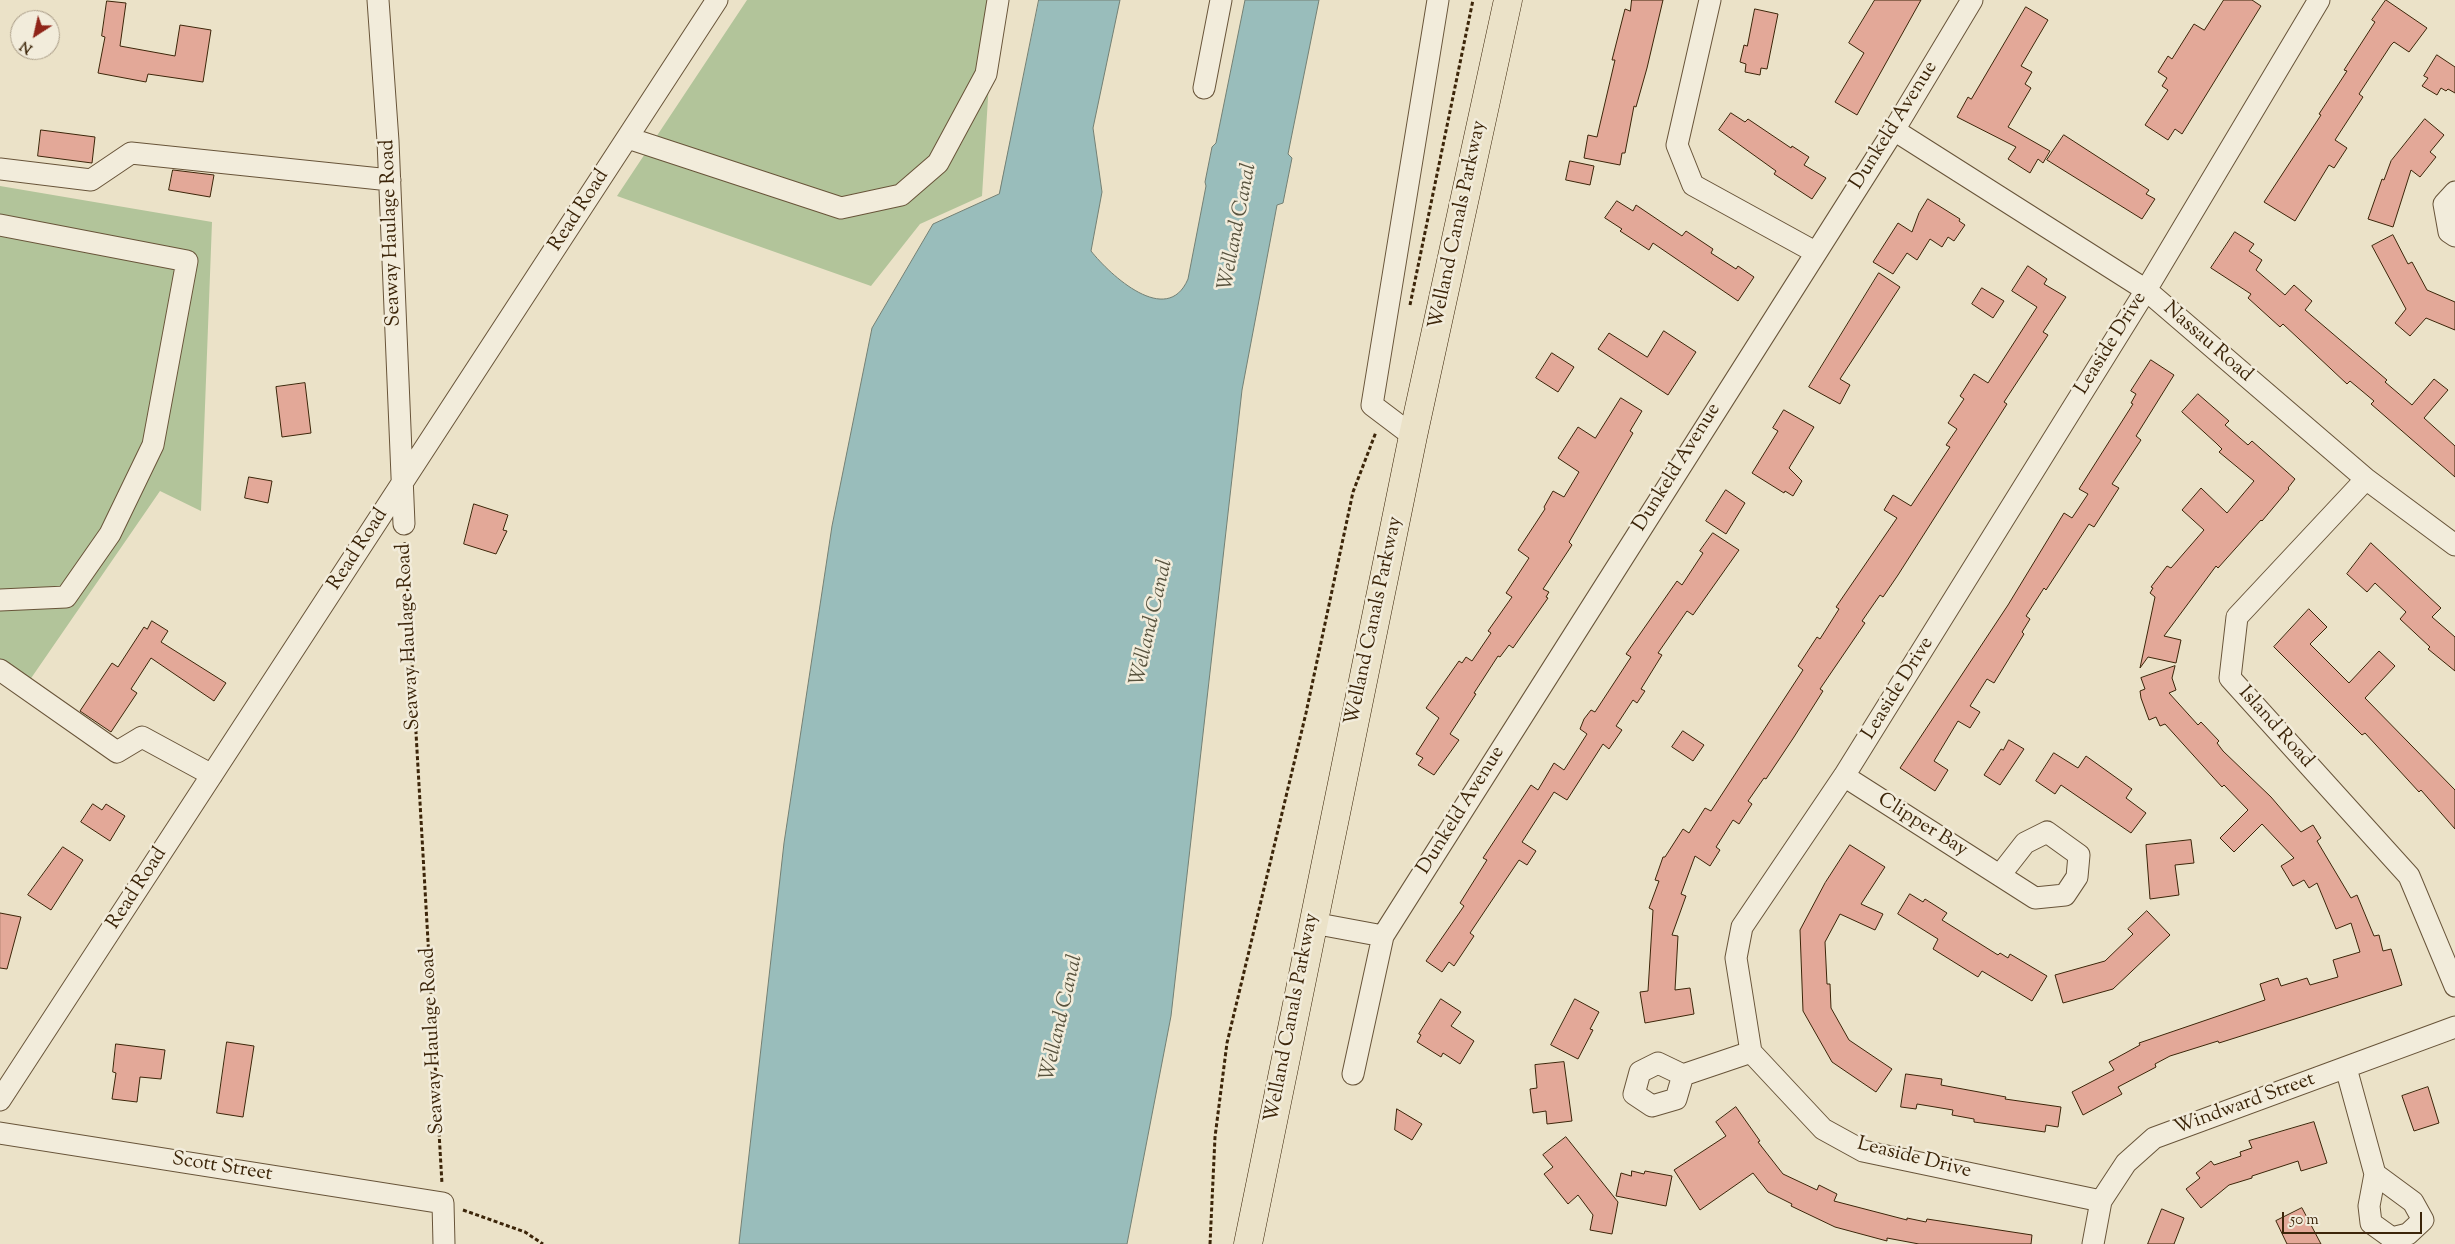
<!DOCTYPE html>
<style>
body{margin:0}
#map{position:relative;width:2455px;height:1244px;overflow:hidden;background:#ebe2c8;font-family:"Sorts Mill Goudy",serif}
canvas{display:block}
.north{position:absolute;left:10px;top:10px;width:50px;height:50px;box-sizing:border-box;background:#f2ecdb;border:1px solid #a99c87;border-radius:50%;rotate:215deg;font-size:14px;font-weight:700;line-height:20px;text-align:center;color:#3c2509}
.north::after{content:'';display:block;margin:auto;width:18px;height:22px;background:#8f2418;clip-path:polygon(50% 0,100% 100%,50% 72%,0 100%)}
.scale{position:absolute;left:2282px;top:1212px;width:140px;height:22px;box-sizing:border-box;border:2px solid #3c2509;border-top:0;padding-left:6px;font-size:15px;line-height:18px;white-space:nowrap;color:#3c2509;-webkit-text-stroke:4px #f2ecdb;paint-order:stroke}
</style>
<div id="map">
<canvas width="2455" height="1244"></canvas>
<div class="north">N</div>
<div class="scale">50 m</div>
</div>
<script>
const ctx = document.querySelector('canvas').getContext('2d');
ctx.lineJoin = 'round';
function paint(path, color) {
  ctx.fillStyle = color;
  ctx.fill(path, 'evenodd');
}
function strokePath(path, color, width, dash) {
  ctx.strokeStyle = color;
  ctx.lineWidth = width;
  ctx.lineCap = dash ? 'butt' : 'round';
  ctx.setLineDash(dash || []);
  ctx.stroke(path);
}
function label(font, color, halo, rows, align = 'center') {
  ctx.font = font + ' "Sorts Mill Goudy",serif';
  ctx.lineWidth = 5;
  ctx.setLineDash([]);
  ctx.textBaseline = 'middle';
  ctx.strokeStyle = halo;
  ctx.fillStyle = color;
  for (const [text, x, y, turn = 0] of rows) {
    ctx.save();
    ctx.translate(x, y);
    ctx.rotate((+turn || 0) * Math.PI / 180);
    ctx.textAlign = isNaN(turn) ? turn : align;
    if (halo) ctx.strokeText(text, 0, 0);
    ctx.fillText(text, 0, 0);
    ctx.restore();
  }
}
const green = new Path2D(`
 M747,0H994L982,196L920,224L871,286L617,196Z
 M0,186L212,222L201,511L160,491L25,687L0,681Z`);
const water = new Path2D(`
 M1039,0H1120L1093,128L1102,192L1091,251C1110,275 1167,328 1188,279L1206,186L1205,182L1212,147L1216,143L1245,0H1319L1288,154L1292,158L1283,203L1277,205L1242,390L1171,1016L1127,1244H739L784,843L832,526L872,328L933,224L999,194Z`);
const building = new Path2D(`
 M1632,0H1663L1647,68L1636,107L1634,106L1625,153H1622L1620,165L1584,158L1588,135L1597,137L1615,60H1612L1625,9L1630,11Z
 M1875,0H1921L1857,115L1835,102L1864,53L1849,43Z
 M2224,0H2252L2261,6L2182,134L2175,129L2168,140L2145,125L2168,90L2162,86L2167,78L2158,72L2168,56L2172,59L2194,24L2204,30Z
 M2386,0L2427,28L2409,52L2394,42L2391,45L2359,94L2363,97L2335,140L2347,148L2334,168L2329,165L2295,221L2264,202L2321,115L2319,114L2347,71L2344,70L2375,22L2372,20Z
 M107,1L126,3L120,46L175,56L180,25L211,30L203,82L148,74L146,82L98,73L105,37L102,36Z
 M2026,7L2048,20L2021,66L2032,72L2025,84L2031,88L2008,127L2050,151L2043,163L2038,159L2030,173L2008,159L2016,147L1957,117L1968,97L1971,99Z
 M1755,9L1778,14L1767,69L1761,68L1760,75L1745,72L1746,64L1740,62L1744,45L1747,46Z
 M2437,55L2455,67V93L2448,89L2446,91L2441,88L2437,95L2422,86L2428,78L2424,76Z
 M1731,113L1745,122L1748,119L1791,148L1792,146L1809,157L1804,165L1826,178L1812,199L1774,174L1776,171L1719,130Z
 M2425,119L2444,135L2430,152L2436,157L2420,177L2411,170L2393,227L2368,219L2382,179L2384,180L2391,161Z
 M41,130L95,137L92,163L38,156Z
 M2064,135L2149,190L2146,194L2155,199L2142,219L2047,160Z
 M1570,161L1594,166L1590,185L1566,180Z
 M173,170L214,175L210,197L169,190Z
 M1928,199L1960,219L1959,221L1965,225L1954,241L1948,237L1942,247L1930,239L1917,260L1907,253L1893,274L1873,262L1898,223L1912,232L1919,213Z
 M1617,201L1633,211L1636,205L1682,236L1686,231L1713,249L1711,253L1736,269L1738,266L1754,277L1738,301L1653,243L1649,250L1620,231L1622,229L1605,218Z
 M2235,232L2254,244L2249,251L2262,260L2256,270L2285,295L2294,285L2312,301L2305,310L2387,380L2385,382L2412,405L2434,379L2448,390L2424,418L2455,446V477L2371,404L2374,401L2350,381L2347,384L2283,324L2280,327L2248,298L2251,294L2211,268Z
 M2393,235L2408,264L2412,262L2427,290L2455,302V330L2426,318L2410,336L2395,323L2406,309L2372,246Z
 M2028,266L2047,279L2044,284L2066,297L2043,332L2048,335L2004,402L2007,404L1898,575L1883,597L1880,595L1862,621L1865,623L1820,689L1823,691L1794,737L1766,779L1764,778L1748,801L1752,804L1739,824L1733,820L1716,847L1720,850L1710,866L1695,856L1681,894L1686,896L1672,935L1678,936L1675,990L1690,988L1694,1014L1645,1023L1640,992L1648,991L1653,910L1649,908L1659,881L1655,880L1663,857H1665L1683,829L1689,833L1705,808L1711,811L1803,670L1798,666L1817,637L1820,639L1839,609L1836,607L1897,518L1884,510L1893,495L1911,506L1950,447L1946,445L1957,429L1948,423L1964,399L1960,396L1974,374L1988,383L2037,307L2012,291Z
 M1879,273L1900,287L1840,379L1850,385L1840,404L1809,387Z
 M1982,288L2004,301L1993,318L1972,304Z
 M1664,331L1696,352L1668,395L1598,349L1609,333L1647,357Z
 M1552,353L1574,367L1558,392L1536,378Z
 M2151,360L2174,375L2136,436L2141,440L2112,484L2119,488L2094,527L2089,524L2046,590L2044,588L2026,616L2030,619L2022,632L2024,634L1994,683L1987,679L1970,706L1980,712L1970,728L1958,721L1934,761L1948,770L1935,791L1900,768L2008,605L2064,513L2072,518L2088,494L2079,489L2133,404L2131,403L2136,394L2131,391Z
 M305,383L311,433L282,437L276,387Z
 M2198,394L2229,421L2225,425L2248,445L2252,441L2295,479L2288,488L2289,489L2262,521L2261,520L2218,568L2216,566L2164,636L2181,640L2176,663L2148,657L2140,668L2155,597L2150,593L2153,588L2151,587L2167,566L2171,568L2204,530L2182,510L2201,488L2227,513L2254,481L2219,452L2222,449L2216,443L2182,412Z
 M1621,398L1642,411L1630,431L1633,433L1569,542L1572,545L1543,589L1549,592L1546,597L1548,598L1513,648L1509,645L1500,657L1498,656L1474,693L1476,694L1450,734L1459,740L1434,775L1418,765L1423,758L1416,754L1439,718L1426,708L1459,661L1462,663L1466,657L1472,661L1491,633L1488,631L1512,597L1506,593L1529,558L1518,550L1545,509L1544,507L1553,491L1564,497L1579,472L1558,458L1578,427L1595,438Z
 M1784,410L1814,427L1789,468L1802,481L1793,496L1785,491L1784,493L1752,473L1778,431L1773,428Z
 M249,477L272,481L268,503L245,498Z
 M1726,490L1745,503L1726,534L1706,521Z
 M474,504L508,515L503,530L507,531L496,554L464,544Z
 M1713,533L1739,550L1693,615L1687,611L1658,653L1662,655L1641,689L1645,691L1637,703L1633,700L1616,726L1622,730L1609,749L1603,744L1567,800L1554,792L1522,842L1536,851L1527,865L1519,860L1470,933L1474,936L1454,966L1449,962L1442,972L1426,961L1464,906L1460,903L1487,860L1483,858L1531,785L1538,790L1554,763L1564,770L1587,734L1580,729L1584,719L1591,710L1595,712L1631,657L1626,654L1677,581L1682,585L1703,553L1700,551Z
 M2371,543L2441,608L2432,617L2455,637V671L2428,649L2430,647L2400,619L2406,612L2375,583L2367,592L2347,574Z
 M2309,609L2327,627L2310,644L2349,683L2379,651L2395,666L2365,698L2455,790V829L2421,790L2419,792L2365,733L2362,735L2274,647Z
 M152,621L168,631L161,642L226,683L214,701L151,658L131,689L137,693L111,732L80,711L112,663L118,667L144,627L147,629Z
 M2175,666L2172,678L2176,690L2169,693L2198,725L2201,722L2219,741L2217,743L2223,751L2271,797L2301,832L2313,825L2321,838L2317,841L2351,898L2357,895L2374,936L2379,935L2383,951L2391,949L2402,985L2219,1043L2218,1041L2170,1056L2155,1064L2156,1067L2118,1087L2122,1094L2083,1115L2072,1092L2114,1070L2109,1062L2140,1045L2139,1043L2265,1000L2260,984L2278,978L2281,986L2307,978L2310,985L2338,977L2333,960L2360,952L2351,923L2336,929L2317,883L2309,888L2304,880L2293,886L2281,866L2294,858L2262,824L2234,852L2220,838L2248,810L2224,785L2222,787L2165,724L2160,726L2156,717L2149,720L2141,698L2140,691L2145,689L2141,678Z
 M1683,731L1704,745L1693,761L1672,747Z
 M2009,740L2024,749L2000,785L1984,775L2001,749L2003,750Z
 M2054,753L2078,768L2086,756L2132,789L2126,798L2146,813L2131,833L2061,785L2055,794L2036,781Z
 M93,804L102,810L106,804L125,816L110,841L81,822Z
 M2191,840L2194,863L2175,865L2179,895L2150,899L2146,845Z
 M1850,845L1885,867L1861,904L1883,914L1875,930L1840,914L1825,942L1827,984H1830L1831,1008L1849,1040L1892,1069L1876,1092L1832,1062L1803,1011L1800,930L1825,883Z
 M63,847L83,860L51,910L28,895Z
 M1910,894L1923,902L1925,899L1947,913L1942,920L1998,955L2000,953L2008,958L2010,954L2047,976L2032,1001L1982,971L1978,977L1933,949L1938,939L1898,914Z
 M2147,911L2170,935L2113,989L2063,1003L2055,975L2105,961L2133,934L2128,929Z
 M0,913L21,917L7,969L0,968Z
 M1441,999L1461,1012L1451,1026L1474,1041L1460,1064L1443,1053L1441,1057L1417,1042L1421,1035L1419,1034Z
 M1575,999L1599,1012L1590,1029L1593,1030L1578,1059L1551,1045Z
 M227,1042L254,1046L243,1117L217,1113Z
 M116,1044L165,1050L161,1079L140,1077L137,1102L112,1099L116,1073L113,1072Z
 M1564,1062L1572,1121L1547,1124L1546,1111L1533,1113L1530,1089L1537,1088L1535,1065Z
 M1906,1074L1942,1079L1941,1085L2006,1097L2005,1099L2061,1107L2058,1127L2046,1125L2045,1132L1974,1122V1119L1952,1115L1953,1110L1917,1104L1916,1109L1901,1107Z
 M2428,1087L2439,1123L2414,1131L2402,1096Z
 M1736,1107L1760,1141L1758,1142L1783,1174L1817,1190L1819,1185L1837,1194L1834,1201L1907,1220V1218L1926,1222L1927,1219L2032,1235L2031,1244H1919L1887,1238V1241L1835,1227L1791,1206L1792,1204L1768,1192L1753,1173L1700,1210L1674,1170L1726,1136L1716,1122Z
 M1397,1109L1422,1124L1412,1140L1395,1130Z
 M2314,1122L2327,1163L2301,1171L2298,1161L2252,1176V1178L2229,1185L2201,1208L2186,1189L2200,1178L2196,1173L2211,1161L2214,1165L2241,1156L2240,1152L2252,1148L2249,1141Z
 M1566,1137L1618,1202L1612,1234L1590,1230L1593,1215L1578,1195L1568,1204L1544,1174L1553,1167L1543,1155Z
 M1632,1171L1644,1174L1645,1171L1672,1176L1666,1206L1616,1196L1621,1173L1631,1176Z
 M2302,1208L2321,1244H2287L2276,1221Z
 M2162,1209L2184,1218L2174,1244H2148Z`);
const path = new Path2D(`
 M1410,305L1473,0
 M405,542L442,1184
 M463,1210L525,1232L543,1244
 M1210,1244L1215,1137L1227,1043L1306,713L1353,492L1376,432`);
const minor = new Path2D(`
 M378,0L388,141L404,524
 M1710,0L1677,145L1693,185L1815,252
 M1204,88L1221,0
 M1894,130L2146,290L2366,479L2455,545
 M628,138L841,208L901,195L938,163L986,74L998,0
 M0,169L91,180L131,153L390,180
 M2455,192L2444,204L2449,232L2455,236
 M0,225L187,261L153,445L110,534L66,597L0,600
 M1413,436L1372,405L1438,0
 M2366,479L2237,617L2230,678L2409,876L2455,986
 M0,670L117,752L142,737L212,775
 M1844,776L2035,898L2065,895L2077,877L2079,855L2047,832L2025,843L2000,875
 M1313,923L1383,936
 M2346,1068L2375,1174L2369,1206L2371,1223L2392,1238L2408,1234L2423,1220L2413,1202L2375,1174
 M1353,1074L1383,936L1894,130L1972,0
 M1683,1075L1658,1063L1640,1072L1634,1094L1652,1106L1676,1099L1683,1075L1751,1052
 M0,1100L717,0
 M0,1133L443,1203L444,1244
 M2101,1201L1863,1151L1823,1129L1751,1052L1736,958L1742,927L1844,776L2146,290L2319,0
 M2093,1244L2101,1201L2126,1163L2154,1138L2455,1027`);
const major = new Path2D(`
 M1248,1244L1413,436L1508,0`);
const streetNames = [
 ["Dunkeld Avenue",1895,126,-58],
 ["Read Road",580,211,-57],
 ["Welland Canals Parkway",1459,225,-78],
 ["Seaway Haulage Road",392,233,-92],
 ["Nassau Road",2207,343,41],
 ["Leaside Drive",2112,344,-58],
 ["Dunkeld Avenue",1678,468,-58],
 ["Read Road",359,550,-57],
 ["Welland Canals Parkway",1375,621,-78],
 ["Seaway Haulage Road",410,637,-93],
 ["Leaside Drive",1899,689,-58],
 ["Island Road",2275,728,48],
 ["Dunkeld Avenue",1462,811,-58],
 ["Clipper Bay",1922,826,32],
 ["Read Road",138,889,-57],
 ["Welland Canals Parkway",1293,1018,-79],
 ["Seaway Haulage Road",434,1041,-93],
 ["Windward Street",2245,1105,-20],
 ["Leaside Drive",1914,1159,14],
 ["Scott Street",222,1168,9]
];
const waterNames = [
 ["Welland Canal",1239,227,-79],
 ["Welland Canal",1153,623,-77],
 ["Welland Canal",1063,1018,-77]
];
paint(green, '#b2c49a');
paint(water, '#99bdbb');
strokePath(water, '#748074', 1);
paint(building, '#e3a898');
strokePath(building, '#3c2509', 1);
strokePath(minor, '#685439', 23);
strokePath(major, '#3c2509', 29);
strokePath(path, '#3c2509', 3, [4, 2.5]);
strokePath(minor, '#f2ecdb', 21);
strokePath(major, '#ebe2c8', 28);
label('20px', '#3c2509', '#f2ecdb', streetNames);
label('italic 21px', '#58533e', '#f2ecdb', waterNames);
</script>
